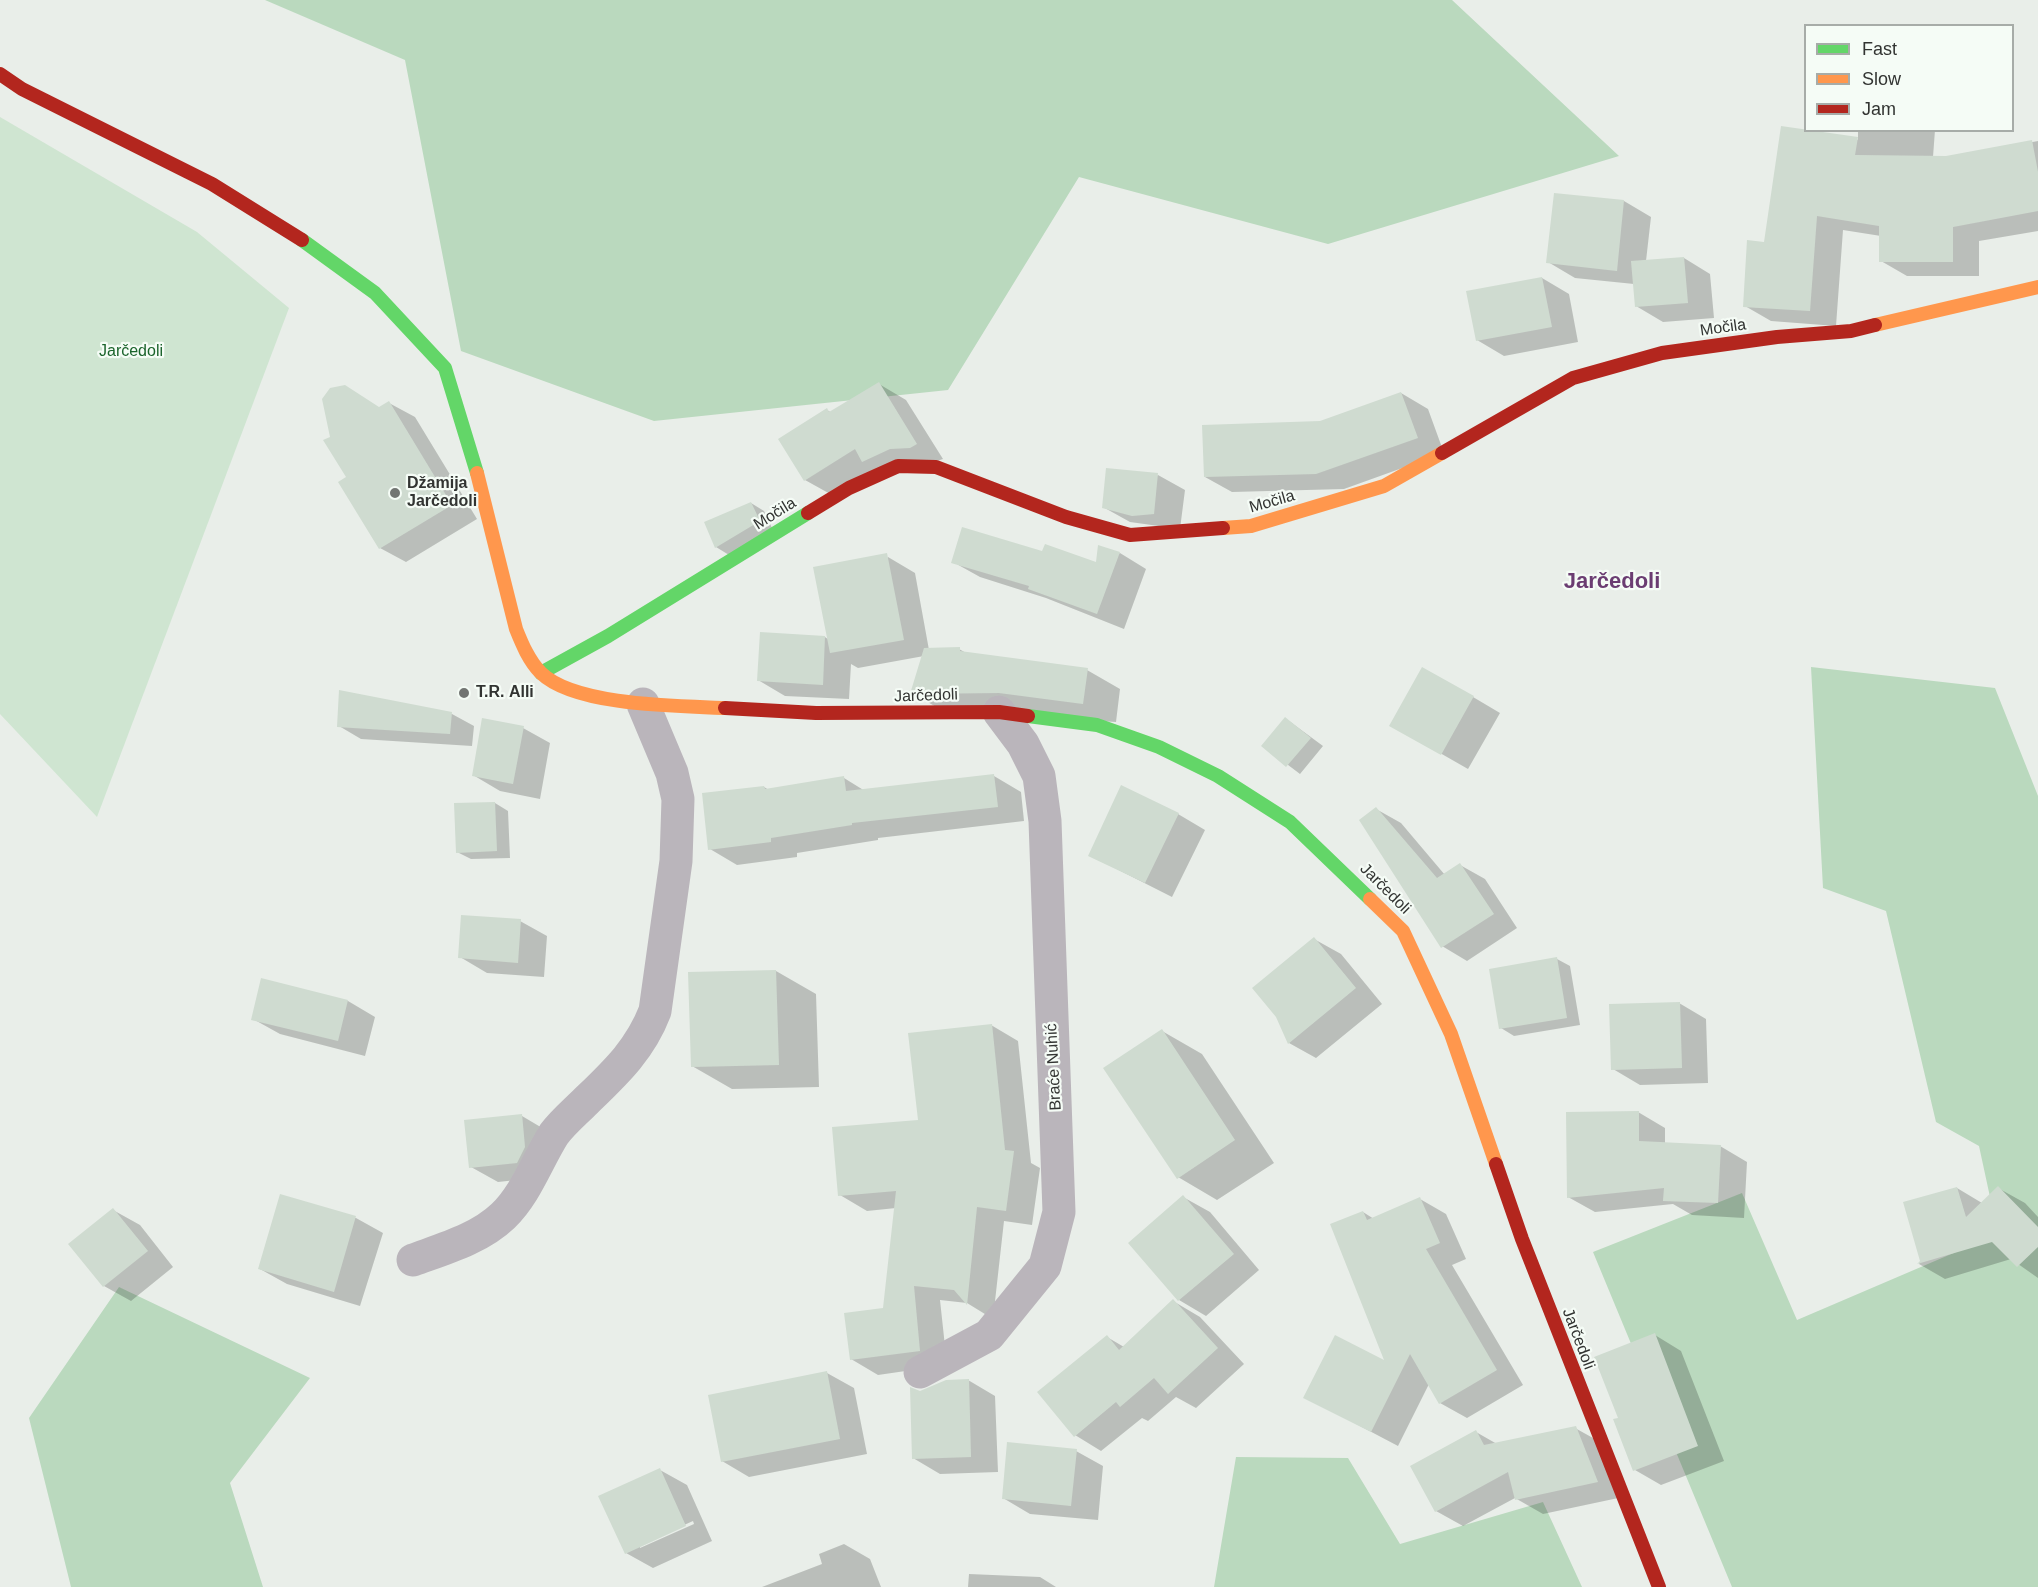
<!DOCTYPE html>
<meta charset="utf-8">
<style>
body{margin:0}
#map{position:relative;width:2038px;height:1587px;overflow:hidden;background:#e9eee9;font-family:Arial,sans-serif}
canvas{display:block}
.legend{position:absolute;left:1804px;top:24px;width:210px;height:108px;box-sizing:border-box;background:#f5fcf6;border:2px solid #a7aca8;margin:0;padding:8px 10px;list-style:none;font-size:18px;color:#323432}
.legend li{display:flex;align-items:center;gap:12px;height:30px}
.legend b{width:30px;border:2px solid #a7aca8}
</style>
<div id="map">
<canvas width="2038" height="1587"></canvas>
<ul class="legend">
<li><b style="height:8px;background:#63d668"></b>Fast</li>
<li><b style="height:8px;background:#ff974d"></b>Slow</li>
<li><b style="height:8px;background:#b3261e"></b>Jam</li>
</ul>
</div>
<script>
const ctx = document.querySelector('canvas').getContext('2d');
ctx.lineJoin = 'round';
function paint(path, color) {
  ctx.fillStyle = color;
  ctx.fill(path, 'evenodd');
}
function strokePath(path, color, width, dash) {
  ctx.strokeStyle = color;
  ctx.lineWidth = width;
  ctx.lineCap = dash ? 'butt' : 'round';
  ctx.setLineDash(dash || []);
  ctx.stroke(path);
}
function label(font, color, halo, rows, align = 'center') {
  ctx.font = font + ' Arial,sans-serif';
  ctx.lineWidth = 4.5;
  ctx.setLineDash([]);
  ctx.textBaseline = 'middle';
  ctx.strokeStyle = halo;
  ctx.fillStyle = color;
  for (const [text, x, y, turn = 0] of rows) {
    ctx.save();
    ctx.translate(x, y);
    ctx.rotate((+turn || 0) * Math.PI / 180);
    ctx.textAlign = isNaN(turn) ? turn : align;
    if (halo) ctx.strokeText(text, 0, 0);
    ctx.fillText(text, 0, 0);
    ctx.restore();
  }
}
const green = new Path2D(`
 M0,117L197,232L289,308L97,817L0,714Z`);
const forest = new Path2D(`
 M265,0H1452L1619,156L1328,244L1079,177L948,390L654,421L461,351L405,60Z
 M1811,667L1995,688L2038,796V1587H1732L1593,1252L1742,1193L1797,1320L1998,1234L1979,1146L1936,1122L1886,911L1823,888Z
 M119,1287L310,1378L230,1483L263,1587H71L29,1418Z
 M1236,1457L1348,1458L1400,1544L1543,1502L1582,1587H1214Z`);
const shadow = new Path2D(`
 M1858,130H1935L1933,157L1947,158L2038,141V231L1979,241V276H1907L1881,261V236L1843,230L1836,326L1771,321L1745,306L1765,243L1858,139Z
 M1555,195L1624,201L1651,217L1646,261L1684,258L1710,274L1714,318L1663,322L1636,306L1634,284L1575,278L1548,262Z
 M1542,278L1569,294L1578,342L1504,356L1477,340Z
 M879,384L906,400L943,459L832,495L805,480L827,410L832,413Z
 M1401,393L1428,409L1444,453L1344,489L1232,492L1205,477L1320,422Z
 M389,403L415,417L477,519L406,562L380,548L331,437Z
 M1158,475L1185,490L1180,529L1130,522L1103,507Z
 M751,503L764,511L772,528L729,555L716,547Z
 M1043,553L1097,565L1120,553L1146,569L1124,629L1046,598L980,577L953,562Z
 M888,557L915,573L929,650L959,649L968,654L1087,670L1120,689L1116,722L945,712L912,693L924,656L858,668L851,664L849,699L785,696L758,680L825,637L829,640Z
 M1473,697L1500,713L1468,769L1391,725Z
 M452,714L474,726L472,746L361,739L339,726Z
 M1285,718L1323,746L1300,774L1263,746Z
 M523,728L550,743L540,799L500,791L473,775Z
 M994,776L1021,792L1024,821L878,838V840L797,853V857L737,865L710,849L764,787L769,790L844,778L865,791Z
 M495,803L508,811L510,858L471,859L457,852L455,805Z
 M1376,809L1401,823L1445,875L1460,865L1485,879L1517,928L1467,961L1442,946Z
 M1178,814L1205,830L1172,897L1089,855Z
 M520,921L547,936L544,977L487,973L460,957Z
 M1314,939L1341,954L1382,1004L1316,1058L1289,1043Z
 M1557,959L1570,966L1580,1025L1514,1036L1501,1028Z
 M776,971L816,994L819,1087L732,1089L692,1066Z
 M263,980L348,1001L375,1017L365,1056L280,1034L253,1019Z
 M1679,1003L1706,1019L1708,1083L1640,1085L1613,1069Z
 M991,1025L1018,1041L1031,1163L1040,1168L1032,1225L1004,1221L993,1319L967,1303L940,1300L947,1365L878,1375L851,1359L885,1310L896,1208L867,1211L840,1195L919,1121Z
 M1162,1031L1202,1054L1274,1163L1217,1200L1178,1177Z
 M1638,1112L1665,1128V1144L1720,1146L1747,1162L1744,1218L1692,1215L1673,1204L1595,1212L1568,1197Z
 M522,1116L549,1132L544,1177L498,1182L471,1167Z
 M1957,1188L1982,1203L1998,1188L2025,1203L2038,1217V1278L2011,1259L1945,1279L1919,1264Z
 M281,1195L356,1218L383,1233L360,1306L287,1284L260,1269Z
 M1183,1197L1210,1212L1259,1270L1206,1316L1179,1300L1130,1243Z
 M1420,1199L1446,1214L1466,1259L1452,1265L1523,1385L1467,1418L1440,1403L1429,1384L1398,1446L1305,1397L1387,1363L1363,1212L1374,1219Z
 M113,1210L140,1225L173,1267L131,1301L104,1286L70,1245Z
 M1173,1301L1200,1317L1244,1364L1196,1408L1176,1397L1148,1421L1142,1418L1101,1451L1075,1435L1107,1337L1124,1347Z
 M1655,1335L1681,1351L1724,1461L1661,1485L1635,1470L1620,1419Z
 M827,1373L854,1388L867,1454L749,1477L722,1461Z
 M968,1380L995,1396L998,1472L940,1474L913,1458Z
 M1575,1428L1602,1443L1623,1497L1543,1514L1515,1498L1463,1526L1436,1511L1476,1432L1497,1444Z
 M1076,1451L1103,1466L1098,1520L1030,1514L1003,1498Z
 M660,1470L687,1485L712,1541L653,1568L626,1553ZM693,1521L694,1524L640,1548V1545Z
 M844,1544L870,1559L881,1587H762L822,1564L819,1554Z
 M969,1574L1040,1577L1056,1587H968Z`);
const building = new Path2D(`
 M1781,126L1858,137L1855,155L1946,156L2032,140L2038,172V211L1953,227V262H1879V226L1817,216L1810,311L1743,307L1747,240L1764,242Z
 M1554,193L1624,200L1617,271L1546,263Z
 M1684,257L1688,303L1635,307L1631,261Z
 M1542,277L1552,327L1476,341L1466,291Z
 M879,382L917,444L910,448L890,449L862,462L855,449L804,481L778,439L827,408L829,412Z
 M345,385L379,407L389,401L452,505L379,549L338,482L346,477L323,440L330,437L322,399L330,388Z
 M1401,392L1418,438L1316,474L1204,477L1202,425L1320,421Z
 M1106,468L1158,473L1154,514L1132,516L1102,508Z
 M751,502L760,521L715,548L704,522Z
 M962,527L1042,551L1045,544L1096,562L1098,545L1120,552L1097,614L1028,589L1029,586L951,563Z
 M887,553L904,640L830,653L813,567Z
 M760,632L825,636L823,685L757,681Z
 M960,647V651L1088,668L1083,704L999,693L910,694L924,648Z
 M1422,667L1474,696L1441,755L1389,726Z
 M339,690L452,712L450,734L337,727Z
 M1285,717L1311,738L1286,767L1261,746Z
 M482,718L524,726L513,784L472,776Z
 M994,774L998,807L852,823V825L771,838V842L708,850L702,793L764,786L765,789L844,776L846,791Z
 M1121,785L1179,813L1145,883L1088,856Z
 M495,802L497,851L456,853L454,803Z
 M1376,807L1437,878L1460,863L1494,914L1441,948L1359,820Z
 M461,915L521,919L518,963L458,958Z
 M1314,937L1356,988L1288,1044L1276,1017L1252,988Z
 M1557,957L1567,1018L1499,1029L1489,969Z
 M776,970L779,1065L691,1067L688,972Z
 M261,978L348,1000L338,1041L251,1020Z
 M1680,1002L1682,1068L1611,1070L1609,1004Z
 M992,1024L1005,1150L1014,1151L1006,1211L977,1207L967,1305L954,1290L914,1286L920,1351L850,1360L844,1313L883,1308L896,1191L838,1196L832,1127L918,1120L908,1033Z
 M1162,1029L1235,1140L1177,1179L1103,1068Z
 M1639,1111V1141L1721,1145L1718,1203L1663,1201L1664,1188L1567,1198L1566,1112Z
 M522,1114L525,1147L517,1163L469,1168L464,1120Z
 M1998,1186L2038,1227V1247L2017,1267L1992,1242L1917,1264L1920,1261L1903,1202L1957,1187L1966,1217Z
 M280,1194L356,1216L334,1292L258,1269Z
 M1183,1195L1234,1254L1178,1301L1128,1243Z
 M1420,1197L1440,1243L1426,1249L1497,1370L1439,1404L1410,1354L1371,1432L1303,1398L1335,1335L1384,1360L1330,1224L1363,1211L1367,1220Z
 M113,1208L148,1251L103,1287L68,1244Z
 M1173,1299L1218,1348L1168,1394L1154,1378L1120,1407L1116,1402L1074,1437L1037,1392L1107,1335L1119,1350Z
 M1655,1333L1698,1446L1633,1471L1613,1419L1618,1418L1594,1357Z
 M827,1371L840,1439L721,1462L708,1395Z
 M969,1379L971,1457L912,1459L910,1387L920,1391L946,1380Z
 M1576,1426L1598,1482L1515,1500L1508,1472L1435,1512L1410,1466L1476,1430L1484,1445Z
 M1007,1442L1077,1449L1071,1506L1002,1499Z
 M660,1468L686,1526L625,1554L598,1496Z`);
const street = new Path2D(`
 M413,1260C443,1249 479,1239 503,1216C526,1194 537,1161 554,1134C563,1122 575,1112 586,1101C615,1073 640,1050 655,1011L676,861L678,799L672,773L643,704
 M920,1372L989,1335L1045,1266L1059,1212L1045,821L1039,776L1023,744L999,712`);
const fast = new Path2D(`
 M302,240L375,293L445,368L477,473
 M541,673L608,636L808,513
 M1028,716L1097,725L1159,747L1218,776L1290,822L1370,899`);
const slow = new Path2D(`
 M1875,325L2038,287
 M477,473L516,629C522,644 529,661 541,673C575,706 678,706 725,708
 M1223,528L1251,526L1384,486L1442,453
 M1370,899L1403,931L1451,1034L1496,1164`);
const jam = new Path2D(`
 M0,74L22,89L212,184L302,240
 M1442,453L1573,378L1662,353L1777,337L1851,331L1875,325
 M808,513L849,488L898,466L936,467L1066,517L1130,535L1223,528
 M725,708L816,713L999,712L1028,716
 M1496,1164L1522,1239L1659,1587`);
const markers = [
 [395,493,6,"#727572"],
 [464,693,6,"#727572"]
];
const streetNames = [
 ["Močila",1723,328,-8],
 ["Močila",1272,502,-16],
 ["Močila",775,514,-32],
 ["Jarčedoli",926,696,-2],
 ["Jarčedoli",1385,889,45],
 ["Braće Nuhić",1054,1067,-93],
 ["Jarčedoli",1578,1339,69]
];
const parkNames = [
 ["Jarčedoli",131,352]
];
const poiNames = [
 ["Džamija",407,484],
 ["Jarčedoli",407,502],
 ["T.R. Alli",476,693]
];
const districtNames = [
 ["Jarčedoli",1612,582]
];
paint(green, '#cfe5d1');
paint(forest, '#bad9be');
paint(shadow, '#0003');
paint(building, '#cfdbd0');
strokePath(street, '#bab5bb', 33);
strokePath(fast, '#63d668', 14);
strokePath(slow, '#ff974d', 14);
strokePath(jam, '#b3261e', 14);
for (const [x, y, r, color] of markers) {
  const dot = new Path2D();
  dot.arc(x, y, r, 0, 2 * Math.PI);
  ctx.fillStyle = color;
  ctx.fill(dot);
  strokePath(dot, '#f5fcf6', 2);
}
label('16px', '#323432', '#f5fcf6', streetNames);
label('16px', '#1b642c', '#f5fcf6', parkNames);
label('bold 16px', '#323432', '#f5fcf6', poiNames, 'left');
label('bold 22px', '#6b3d72', '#f5fcf6', districtNames);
</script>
